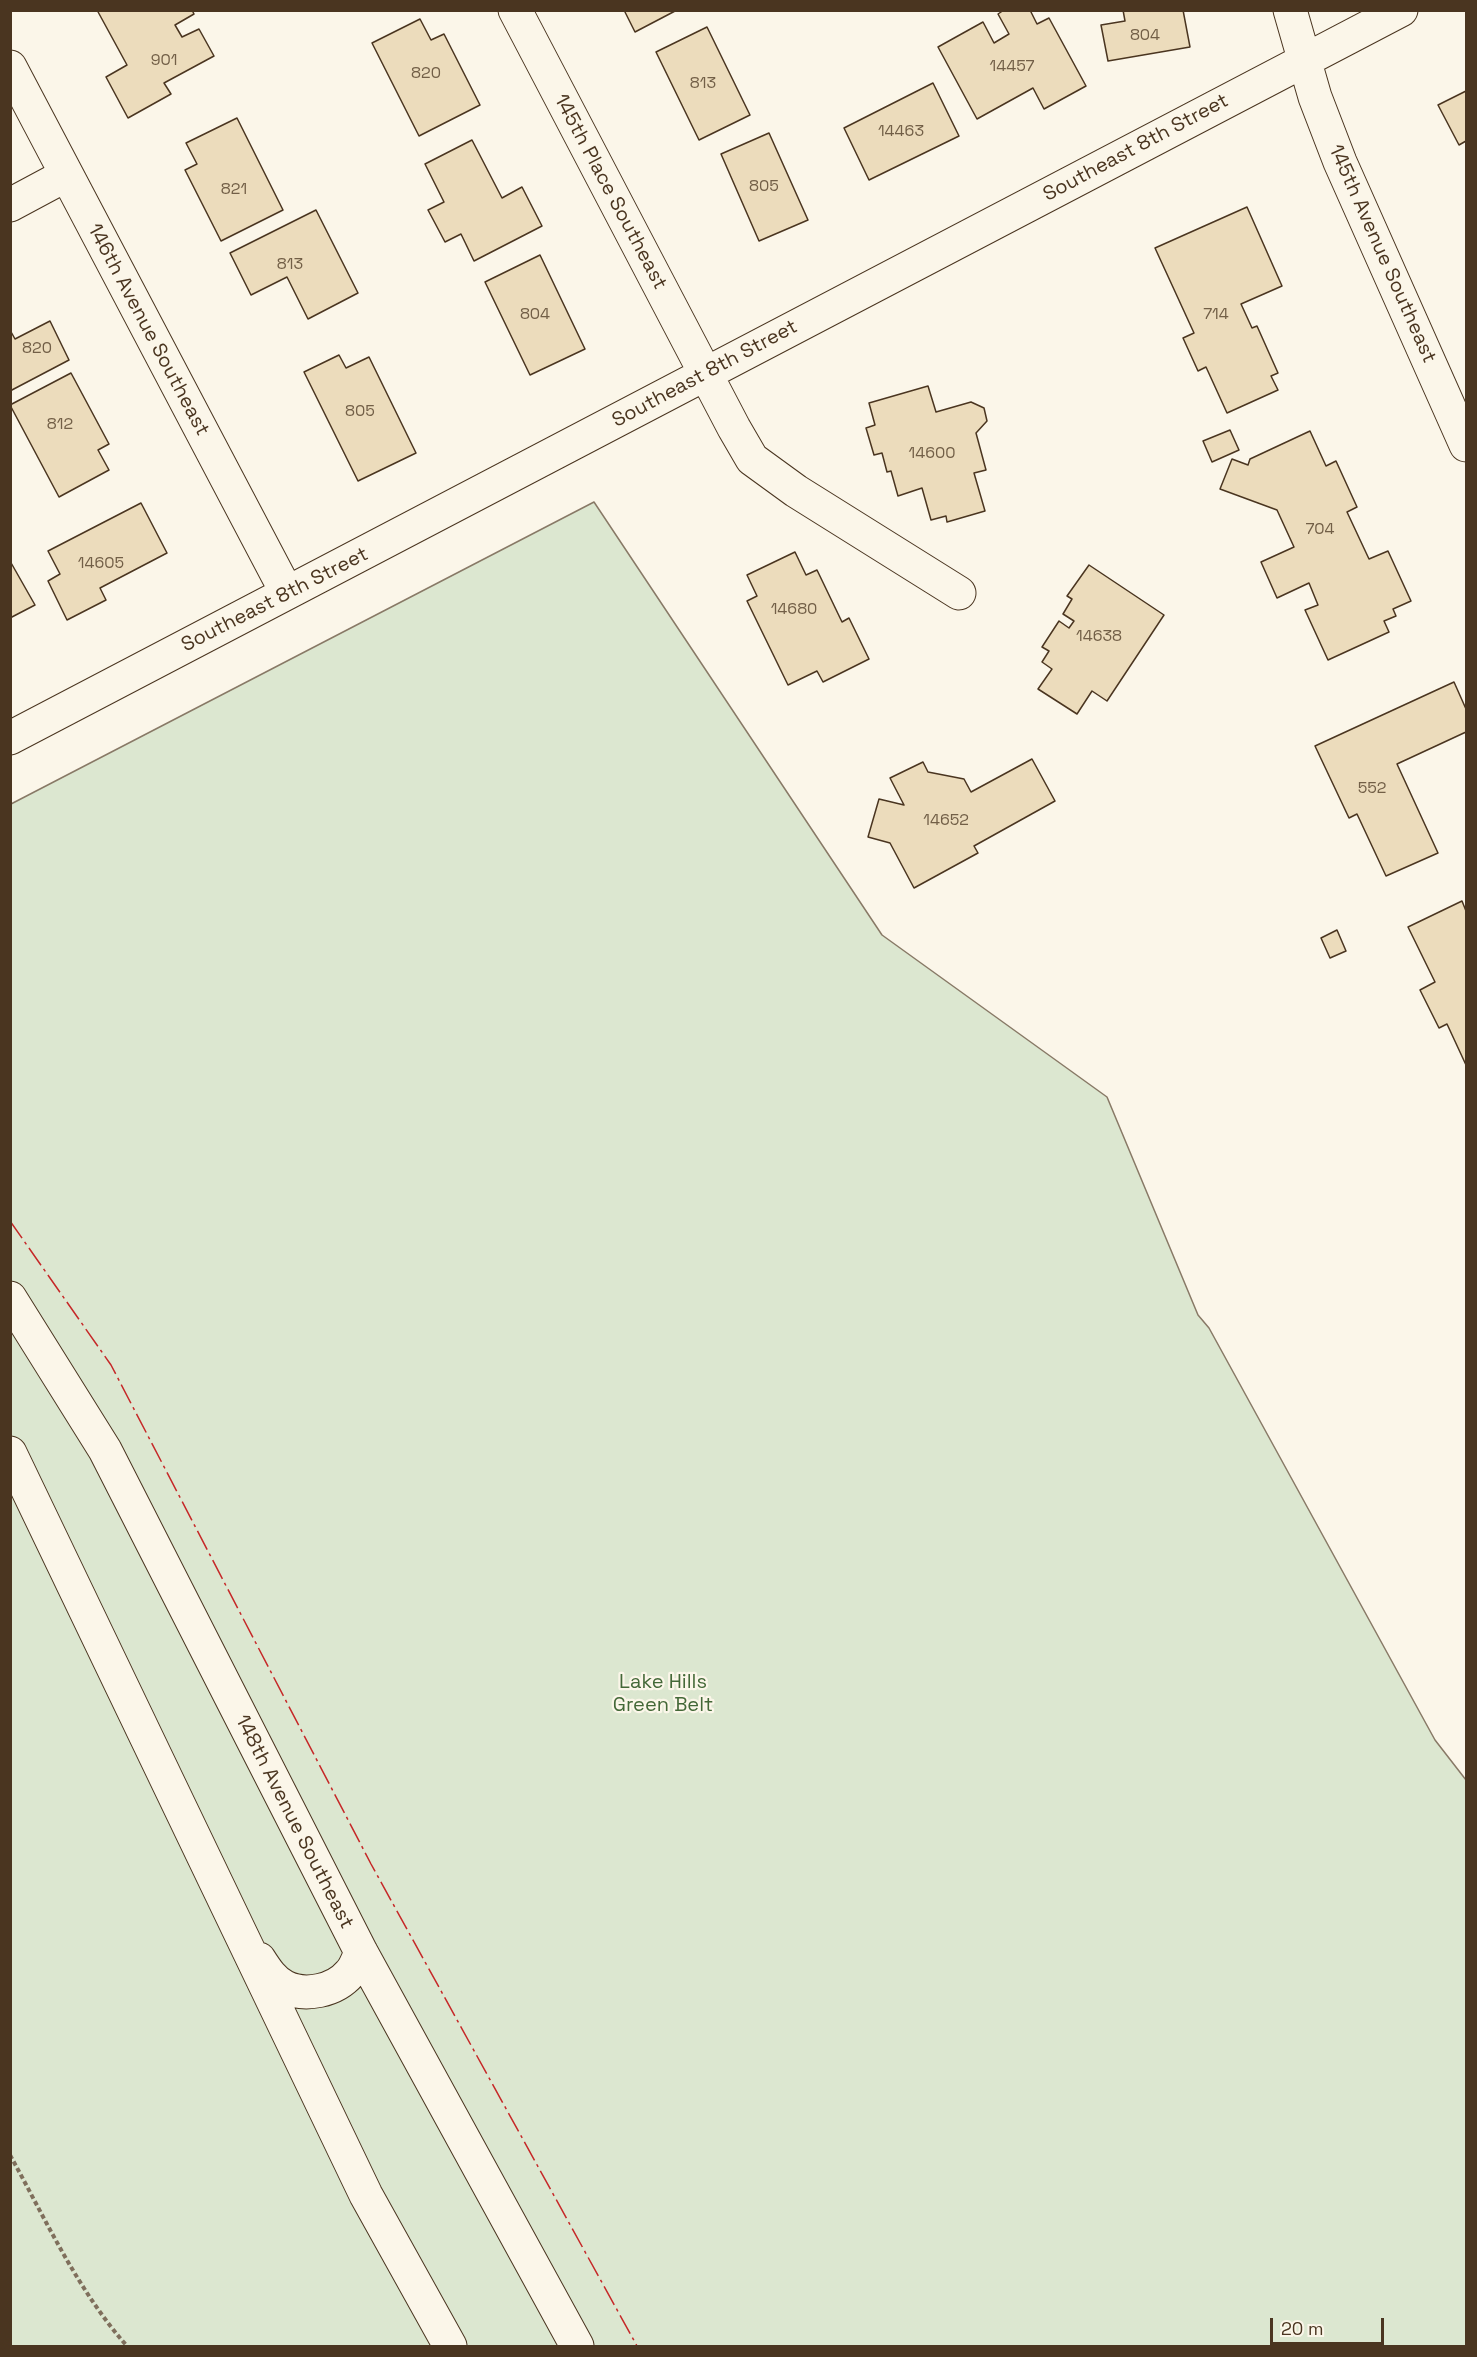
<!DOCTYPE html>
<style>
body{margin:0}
#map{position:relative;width:1477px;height:2357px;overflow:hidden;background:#fbf6e9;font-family:"Space Grotesk",sans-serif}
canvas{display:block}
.frame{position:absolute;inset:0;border:12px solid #4a3520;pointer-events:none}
.scale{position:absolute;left:1270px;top:2318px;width:114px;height:27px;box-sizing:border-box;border:3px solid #4a3520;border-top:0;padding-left:8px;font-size:18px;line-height:21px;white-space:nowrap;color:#4a3520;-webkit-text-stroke:4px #fbf6e9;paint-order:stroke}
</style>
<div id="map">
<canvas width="1477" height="2357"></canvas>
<div class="frame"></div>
<div class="scale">20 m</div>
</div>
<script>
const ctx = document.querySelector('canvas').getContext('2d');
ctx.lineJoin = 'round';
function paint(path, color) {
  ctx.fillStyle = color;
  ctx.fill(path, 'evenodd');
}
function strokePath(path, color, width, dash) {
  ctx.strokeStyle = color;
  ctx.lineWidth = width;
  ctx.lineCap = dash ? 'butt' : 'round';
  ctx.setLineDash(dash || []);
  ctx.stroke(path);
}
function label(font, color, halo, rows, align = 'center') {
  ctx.font = font + ' "Space Grotesk",sans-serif';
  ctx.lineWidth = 4.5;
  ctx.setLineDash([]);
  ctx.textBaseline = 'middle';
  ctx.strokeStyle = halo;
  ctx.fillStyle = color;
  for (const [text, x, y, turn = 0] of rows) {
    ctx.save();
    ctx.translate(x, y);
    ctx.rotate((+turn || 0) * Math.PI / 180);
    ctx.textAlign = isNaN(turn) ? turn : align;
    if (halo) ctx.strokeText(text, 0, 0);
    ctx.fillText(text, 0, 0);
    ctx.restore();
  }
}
const green = new Path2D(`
 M594,502L882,935L1107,1097L1198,1315L1209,1328L1435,1740L1466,1780V2346H11V804Z`);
const building = new Path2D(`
 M97,10H192L194,14L175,25L182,37L199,29L214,56L164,83L171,94L128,118L106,77L127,65Z
 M624,10H677L635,32Z
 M1004,10H1030L1037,24L1049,18L1086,86L1044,109L1033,88L977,119L938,47L983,22L994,43L1009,34L998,14Z
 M1123,10H1183L1190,47L1108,61L1101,25L1125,21Z
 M420,19L431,40L444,34L480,105L419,136L372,43Z
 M707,27L750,115L699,140L656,52Z
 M933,83L959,136L869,180L844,128Z
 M1466,91V141L1459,145L1438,105Z
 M237,118L283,210L221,241L185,170L197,164L186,143Z
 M769,133L808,220L759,241L721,154Z
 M472,140L502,198L522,187L542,226L474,261L461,234L445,242L428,210L444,202L425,164Z
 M1247,207L1282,286L1241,304L1252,328L1257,326L1278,373L1271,376L1278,390L1227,413L1206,367L1198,371L1183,338L1194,333L1155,248Z
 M316,210L358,293L308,319L287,277L251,295L230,253Z
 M540,255L585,349L530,375L485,282Z
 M50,321L69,360L10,391V330L15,339Z
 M339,355L346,368L369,357L416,453L358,481L304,372Z
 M71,373L109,444L98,450L109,470L59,497L10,405Z
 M928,386L936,412L971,402L984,408L987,421L976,433L986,470L974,473L985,511L947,522L946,516L931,520L922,488L898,496L891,471L887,472L882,453L874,455L866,428L875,425L869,403Z
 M1230,430L1239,450L1212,462L1203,441Z
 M1310,431L1326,466L1336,461L1357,507L1347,512L1369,559L1388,551L1411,601L1393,609L1396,616L1384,621L1389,632L1328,660L1305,610L1318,605L1309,583L1277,598L1261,562L1294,547L1277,510L1220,489L1232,459L1248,465L1250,459Z
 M141,503L167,553L100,588L106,600L67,620L48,581L60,574L48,551Z
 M795,552L806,575L817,570L842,622L849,618L869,659L823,682L817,671L788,685L747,601L757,596L747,575Z
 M10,561L35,605L10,618Z
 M1089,565L1164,615L1107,701L1092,691L1077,714L1038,689L1052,669L1042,662L1049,651L1042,647L1059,621L1069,628L1074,621L1063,614L1072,599L1067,596Z
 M1454,682L1466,709V732L1397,764L1438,853L1386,876L1357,814L1349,818L1315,746Z
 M1032,759L1055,801L974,846L978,853L914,888L890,843L868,837L879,799L904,805L890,778L923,762L928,772L964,779L971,792Z
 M1462,901L1466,911V1065L1447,1024L1439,1028L1420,990L1435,982L1408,927Z
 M1337,930L1346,951L1330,958L1321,938Z`);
const path = new Path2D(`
 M10,2155C46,2220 78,2291 127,2346`);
const minor = new Path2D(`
 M515,10L734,428L752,459L796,491L959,593
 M1290,10L1315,97L1340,162L1466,445
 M10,67L287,593
 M10,205L66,175
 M10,738L1401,10`);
const major = new Path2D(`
 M10,1298L105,1450L361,1952L577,2346
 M10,1453L366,2195L450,2346
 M259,1959C266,1970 273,1981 285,1987C305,1997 335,1991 350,1973C355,1968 358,1959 361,1952`);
const power = new Path2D(`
 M10,1221L111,1365L371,1864L637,2346`);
const numberNames = [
 ["804",1145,36],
 ["901",164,61],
 ["14457",1012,67],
 ["820",426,74],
 ["813",703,84],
 ["14463",901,132],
 ["805",764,187],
 ["821",234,190],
 ["813",290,265],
 ["804",535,315],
 ["714",1216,315],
 ["820",37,349],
 ["805",360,412],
 ["812",60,425],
 ["14600",932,454],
 ["704",1320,530],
 ["14605",101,564],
 ["14680",794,610],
 ["14638",1099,637],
 ["552",1372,789],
 ["14652",946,821]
];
const streetNames = [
 ["Southeast 8th Street",1136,148,-28],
 ["145th Place Southeast",610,192,62],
 ["145th Avenue Southeast",1382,254,66],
 ["146th Avenue Southeast",148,330,62],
 ["Southeast 8th Street",705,374,-28],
 ["Southeast 8th Street",275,600,-27],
 ["148th Avenue Southeast",294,1822,63]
];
const parkNames = [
 ["Lake Hills",663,1683],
 ["Green Belt",663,1706]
];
paint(green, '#dce7d0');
strokePath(green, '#887966', 1.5);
paint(building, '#ecdcbc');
strokePath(building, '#4a3520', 1.5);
strokePath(minor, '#4a3520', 35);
strokePath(major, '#4a3520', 35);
strokePath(path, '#7f6f5c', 4, [4.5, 3]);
strokePath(minor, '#fbf6e9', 33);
strokePath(major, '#fbf6e9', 33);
strokePath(power, '#c62828', 1.5, [21, 4.5, 3, 4.5]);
label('16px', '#725f47', null, numberNames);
label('20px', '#4a3520', '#fbf6e9', streetNames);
label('20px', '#436837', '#fbf6e9', parkNames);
</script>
